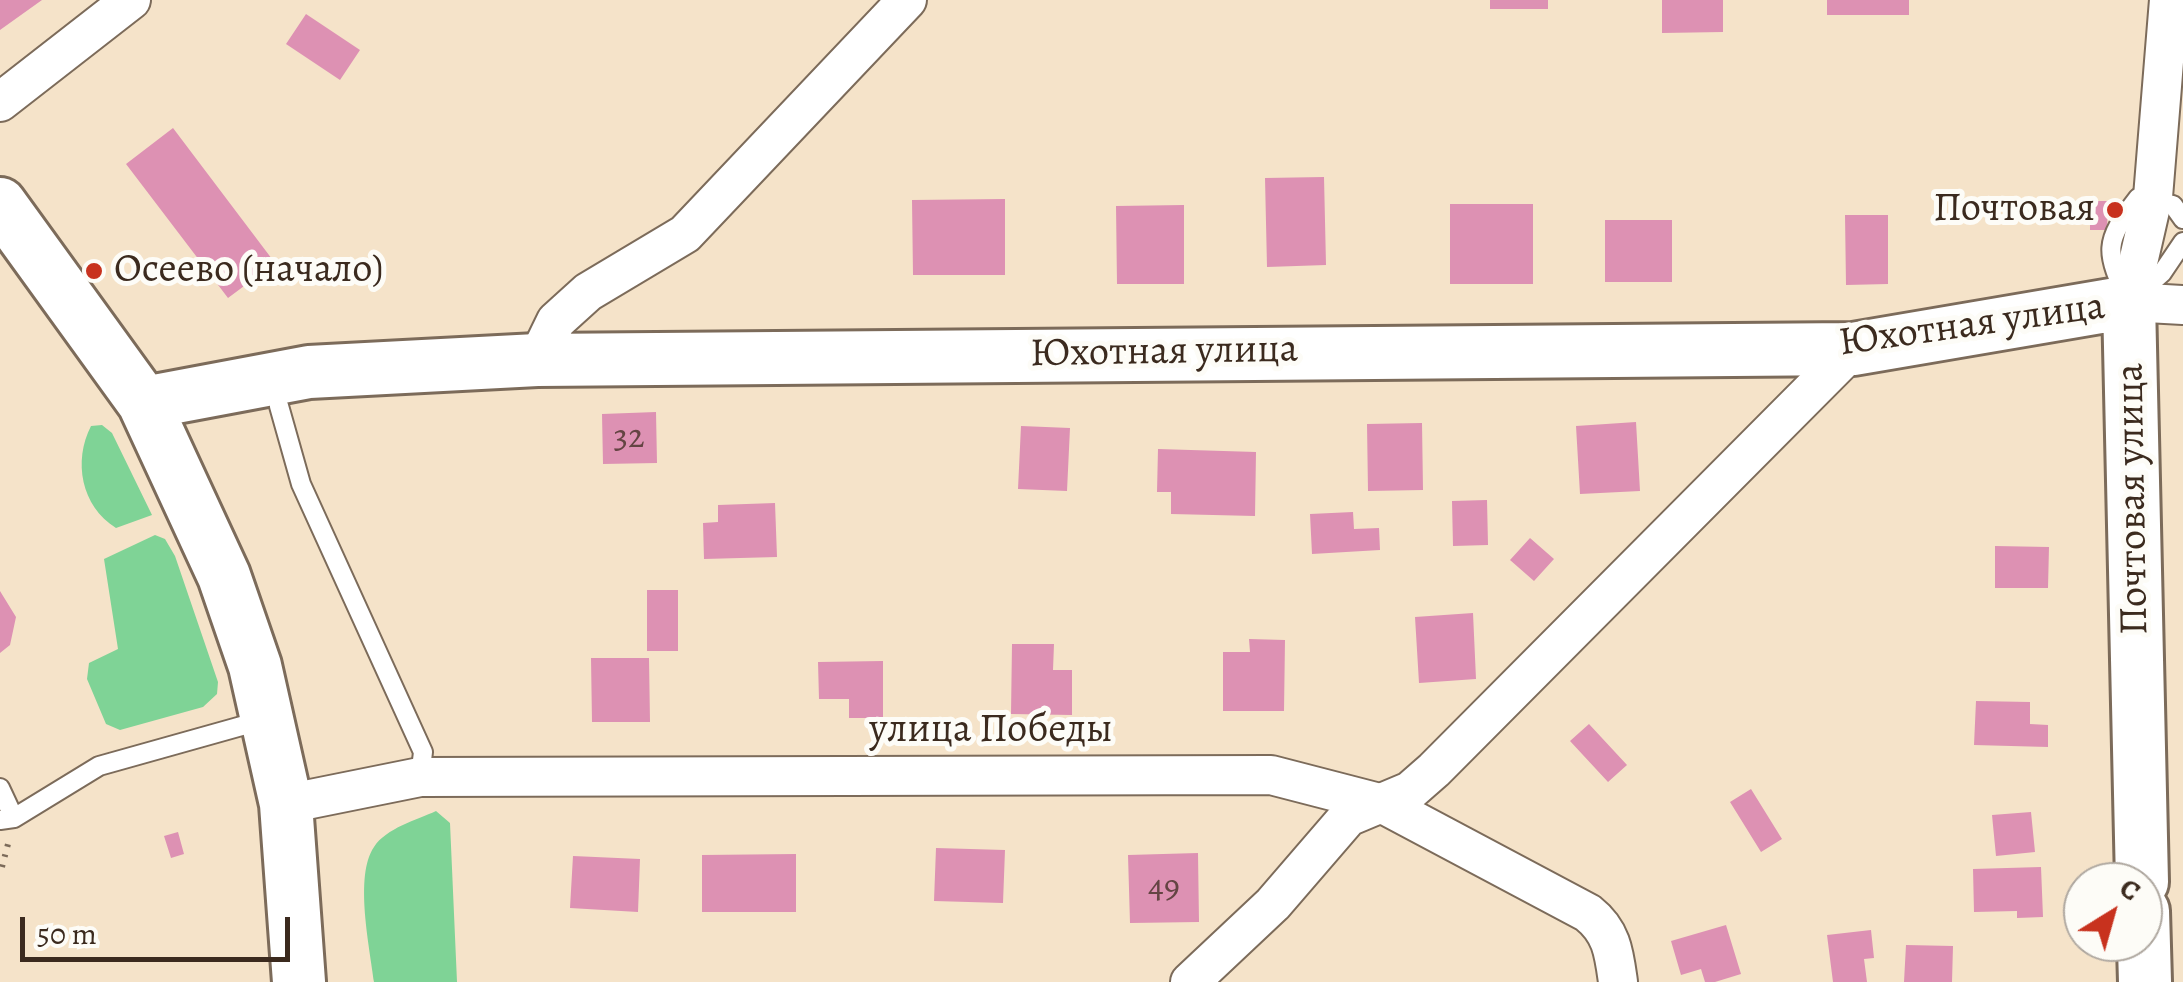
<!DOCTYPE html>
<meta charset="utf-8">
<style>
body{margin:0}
#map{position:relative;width:2183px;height:982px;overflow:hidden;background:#f5e3c9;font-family:Alegreya,serif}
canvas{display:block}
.north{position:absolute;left:2063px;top:862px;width:100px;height:100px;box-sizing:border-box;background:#fdfcf7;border:2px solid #afa8a0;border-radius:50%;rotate:37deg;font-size:28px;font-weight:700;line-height:40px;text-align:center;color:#3b2a1e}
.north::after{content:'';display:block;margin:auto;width:35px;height:45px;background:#c8321e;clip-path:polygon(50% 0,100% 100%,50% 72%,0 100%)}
.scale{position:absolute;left:20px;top:917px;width:270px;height:45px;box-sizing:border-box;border:5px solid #3b2a1e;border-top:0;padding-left:12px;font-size:30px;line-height:35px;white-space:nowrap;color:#3b2a1e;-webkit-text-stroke:8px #fdfcf7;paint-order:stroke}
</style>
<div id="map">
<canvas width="2183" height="982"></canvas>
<div class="north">С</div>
<div class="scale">50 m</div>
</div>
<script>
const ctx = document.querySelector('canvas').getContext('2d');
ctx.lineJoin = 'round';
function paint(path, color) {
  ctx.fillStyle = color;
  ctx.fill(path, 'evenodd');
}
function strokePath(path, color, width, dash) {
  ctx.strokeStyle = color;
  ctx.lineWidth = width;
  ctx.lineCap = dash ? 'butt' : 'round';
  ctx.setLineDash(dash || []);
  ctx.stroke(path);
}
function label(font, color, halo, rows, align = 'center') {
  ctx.font = font + ' Alegreya,serif';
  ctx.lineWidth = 10;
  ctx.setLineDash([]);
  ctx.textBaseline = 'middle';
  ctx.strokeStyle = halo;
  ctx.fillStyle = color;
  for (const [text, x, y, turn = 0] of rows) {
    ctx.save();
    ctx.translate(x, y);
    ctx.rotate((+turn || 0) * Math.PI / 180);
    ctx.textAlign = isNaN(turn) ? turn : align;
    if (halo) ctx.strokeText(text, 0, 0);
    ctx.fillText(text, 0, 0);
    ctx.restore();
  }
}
const green = new Path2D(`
 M102,425L112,433L152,515L116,528C81,506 73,461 91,426Z
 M155,535L165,539L175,556L218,682L217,694L203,707L120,730L106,724L87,679L89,663L118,649L104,559Z
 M436,811L450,823L457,982H374C370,948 354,876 374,847C386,828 417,820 436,811Z`);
const building = new Path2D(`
 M0,0H42L0,30Z
 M1490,0H1548V9H1490Z
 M1662,0H1723V32L1662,33Z
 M1827,0H1909V15H1827Z
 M306,14L360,50L340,80L286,44Z
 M173,128L275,263L228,298L126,164Z
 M1324,177L1326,265L1267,267L1265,178Z
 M1005,199V275H913L912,200Z
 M2090,201H2108L2107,230H2090Z
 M1450,204H1533V284H1450Z
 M1184,205V284H1117L1116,206Z
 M1845,215H1888V284L1846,285Z
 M1605,220H1672V282H1605Z
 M656,412L657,463L603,464L602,414Z
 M1636,422L1640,491L1580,494L1576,426Z
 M1422,423L1423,490L1368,491L1367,424Z
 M1021,426L1070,428L1067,491L1018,489Z
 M1158,449L1256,452L1255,516L1171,514V492H1157Z
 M1487,500L1488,545L1453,546L1452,501Z
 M775,503L777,557L704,559L703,523L718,522V505Z
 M1353,512L1354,529L1379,528L1380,550L1312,554L1310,514Z
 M1530,538L1554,559L1534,581L1510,560Z
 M1995,546L2049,547L2048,588H1995Z
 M647,590H678V651H647Z
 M0,591L16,617L10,645L0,653Z
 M1473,613L1476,679L1419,683L1415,617Z
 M1249,639L1285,640L1284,711H1223V652H1250Z
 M1012,644H1054L1053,670H1072V715L1011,714Z
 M591,658H649L650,722H592Z
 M883,661V718H849V699H819L818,662Z
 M1976,701L2030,702V724L2048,725V747L1974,745Z
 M1589,724L1627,765L1608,782L1570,741Z
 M1751,789L1782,839L1761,852L1730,802Z
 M2031,812L2035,852L1996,856L1992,815Z
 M178,832L184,854L171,858L164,836Z
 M936,848L1005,850L1003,903L934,901Z
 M1198,853L1199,922L1130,923L1128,855Z
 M796,854V912H702V855Z
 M573,856L640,859L638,912L570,908Z
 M2041,867L2043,917L2017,918V911L1974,912L1973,869Z
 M1726,925L1741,974L1715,982H1705L1701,969L1681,975L1671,941Z
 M1871,930L1874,958L1864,959L1867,982H1833L1827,935Z
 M1906,945L1953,946L1952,982H1904Z`);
const path = new Path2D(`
 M2,867L8,844`);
const lane = new Path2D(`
 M2183,219L2173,205L2138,198C2103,243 2105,251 2129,302L2162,273L2183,242
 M279,406L301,484L423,752L420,777
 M0,788L14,818
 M0,820L14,818L99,766L263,720`);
const street = new Path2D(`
 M2169,0L2153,197L2129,302L2183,305
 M0,102L131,0
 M537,360L556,321L588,292L685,234L907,0
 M286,804L420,777L1271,775L1383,804L1588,913C1612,932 1614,953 1618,982
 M1190,982L1273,904L1348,817L1410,791L1434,770L1853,349`);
const secondary = new Path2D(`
 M0,204L144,403L224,576L255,666L286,804L299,982
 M144,403L309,372L537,360L1853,349L2129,302L2142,882
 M2143,911L2145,982`);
const markers = [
 [2115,210,10,"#c8321e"],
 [94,271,10,"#c8321e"]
];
const numberNames = [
 ["32",629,438],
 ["49",1164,888]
];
const poiNames = [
 ["Почтовая",2095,210],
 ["Осеево (начало)",114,271,"left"]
];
const streetNames = [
 ["Юхотная улица",1972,326,-8],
 ["Юхотная улица",1164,353,-1],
 ["Почтовая улица",2134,499,-91],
 ["улица Победы",991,731]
];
paint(green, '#7fd396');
paint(building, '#dd91b3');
strokePath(lane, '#7c6b5a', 22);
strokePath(street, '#7c6b5a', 42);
strokePath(secondary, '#7c6b5a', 58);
strokePath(path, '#7c6b5a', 6, [2.5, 8]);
strokePath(lane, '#fff', 18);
strokePath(street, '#fff', 38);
strokePath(secondary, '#fff', 52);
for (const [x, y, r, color] of markers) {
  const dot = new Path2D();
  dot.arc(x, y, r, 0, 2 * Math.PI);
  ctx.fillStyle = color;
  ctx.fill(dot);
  strokePath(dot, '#fdfcf7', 4);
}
label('35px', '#644443', null, numberNames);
label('40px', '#3b2a1e', '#fdfcf7', poiNames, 'right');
label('40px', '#3b2a1e', '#fdfcf7', streetNames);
</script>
